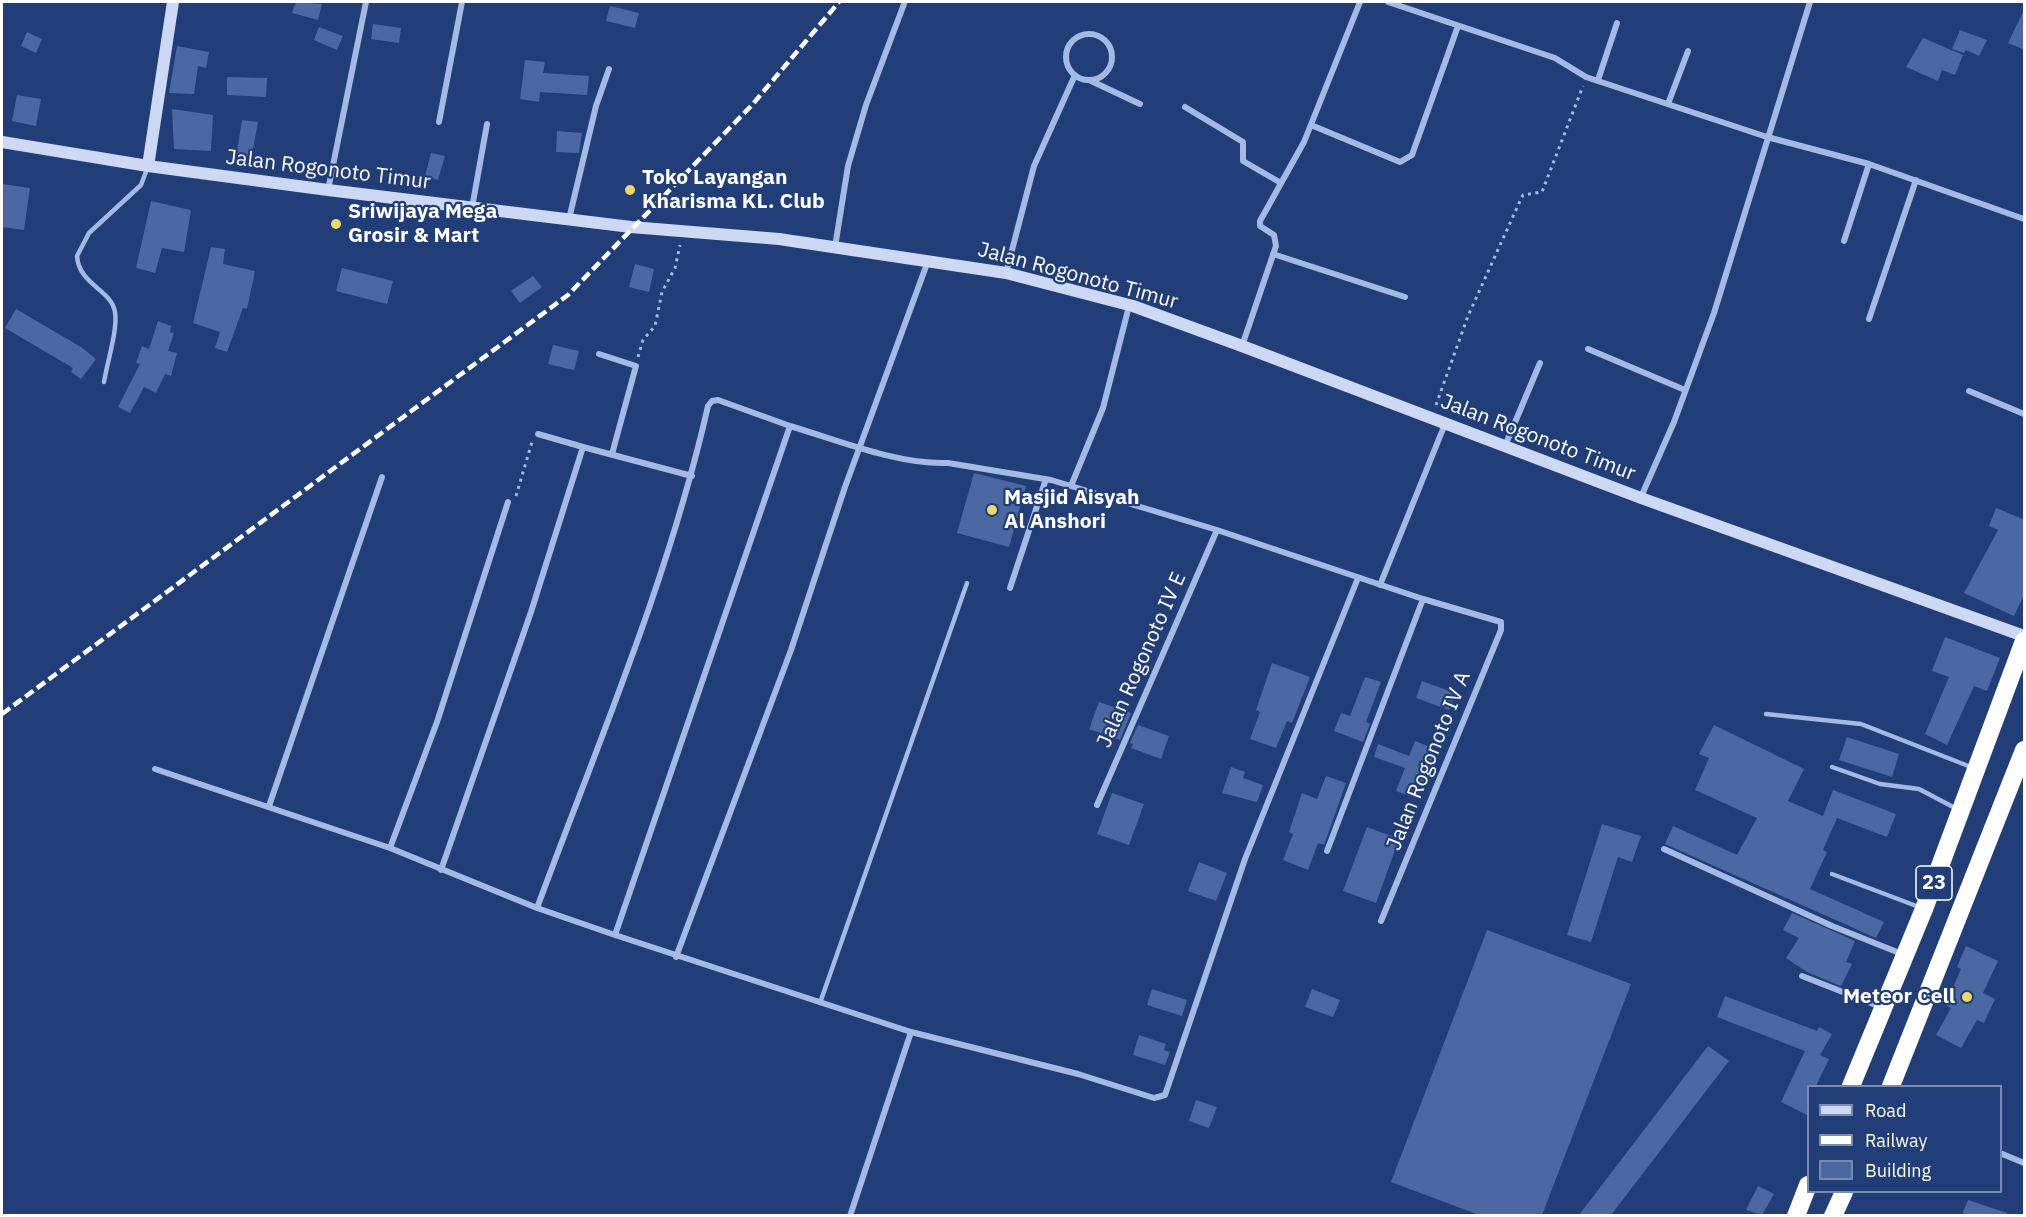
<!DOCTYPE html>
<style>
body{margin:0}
#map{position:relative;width:2026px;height:1217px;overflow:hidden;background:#223e78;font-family:"IBM Plex Sans",sans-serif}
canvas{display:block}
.frame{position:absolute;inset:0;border:3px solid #fff;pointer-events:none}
.legend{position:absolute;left:1807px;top:1085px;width:195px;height:108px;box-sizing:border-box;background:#223e78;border:2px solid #7a8bae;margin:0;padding:8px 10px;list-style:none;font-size:18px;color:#fff}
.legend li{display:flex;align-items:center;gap:12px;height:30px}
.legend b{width:30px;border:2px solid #7a8bae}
</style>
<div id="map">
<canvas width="2026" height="1217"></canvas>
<div class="frame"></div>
<ul class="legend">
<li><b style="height:8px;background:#cdd9f4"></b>Road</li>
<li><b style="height:8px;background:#fff"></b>Railway</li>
<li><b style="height:16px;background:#4b68a2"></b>Building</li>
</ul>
</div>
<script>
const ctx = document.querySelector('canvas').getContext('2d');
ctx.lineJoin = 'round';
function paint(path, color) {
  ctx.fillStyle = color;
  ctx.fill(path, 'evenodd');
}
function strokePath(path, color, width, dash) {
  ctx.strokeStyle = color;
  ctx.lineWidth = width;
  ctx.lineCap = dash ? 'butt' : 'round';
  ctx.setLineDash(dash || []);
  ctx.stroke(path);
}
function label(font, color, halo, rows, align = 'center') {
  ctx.font = font + ' "IBM Plex Sans",sans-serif';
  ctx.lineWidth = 4.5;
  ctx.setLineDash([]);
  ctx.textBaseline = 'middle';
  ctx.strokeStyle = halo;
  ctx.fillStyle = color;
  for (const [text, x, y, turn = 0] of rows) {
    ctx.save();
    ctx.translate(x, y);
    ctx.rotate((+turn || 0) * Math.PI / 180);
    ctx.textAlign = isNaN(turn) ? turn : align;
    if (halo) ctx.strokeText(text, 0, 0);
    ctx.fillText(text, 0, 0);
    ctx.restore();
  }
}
const building = new Path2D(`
 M296,2L322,4L318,20L292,13Z
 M610,6L639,13L635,28L606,21Z
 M2025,8V50L2008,43Z
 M373,24L401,28L399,43L371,39Z
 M319,27L343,36L337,50L314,40Z
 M1960,30L1987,40L1979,56L1966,50L1964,53L1952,49Z
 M27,32L42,39L36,53L21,46Z
 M1923,38L1963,55L1955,75L1942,70L1938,81L1906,67Z
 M177,46L209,52L206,68L198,66L194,94L169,93Z
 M525,60L545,62L543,73L589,76L587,95L540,92L539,102L520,99Z
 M227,77L267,78L266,97L227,95Z
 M17,95L41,99L36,126L12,121Z
 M172,109L213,115L211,151L174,149Z
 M242,120L258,122L251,160L236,158Z
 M557,131L582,133L579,153L556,152Z
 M431,153L445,156L438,180L425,176Z
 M2,184L30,188L24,230L2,227Z
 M151,201L191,210L184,252L162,248L155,273L136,268Z
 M211,247L225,249L223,264L255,271L247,309L243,308L227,352L215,348L220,332L193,323Z
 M635,264L654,269L649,292L629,287Z
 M342,268L393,281L387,304L336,291Z
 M533,276L542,287L520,303L511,291Z
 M16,309L81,347L96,359L81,379L71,372L73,368L5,328Z
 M158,321L171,326L170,332L174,333L168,351L177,353L171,376L165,374L156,393L144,387L130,413L118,407L140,364L136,363L142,346L149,349Z
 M553,345L579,351L574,370L548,364Z
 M974,473L1026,486L1009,547L957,533Z
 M1996,508L2025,520V593L2014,616L1964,593L1998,530L1989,526Z
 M1945,637L2000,658L1987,691L1974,686L1947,745L1925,734L1949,677L1932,671Z
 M1272,663L1310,677L1292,723L1287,721L1276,748L1250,739L1260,712L1256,710Z
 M1365,677L1381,682L1366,722L1370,724L1363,742L1334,731L1341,713L1350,716Z
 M1422,681L1455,693L1449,710L1416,698Z
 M1099,702L1131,713L1120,740L1089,729Z
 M1138,725L1169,736L1161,759L1131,748L1133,744L1130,743Z
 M1714,725L1804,769L1788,801L1823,816L1833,790L1896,814L1887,837L1837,818L1823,850L1827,852L1810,889L1884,922L1876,938L1665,844L1673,826L1737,855L1757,818L1695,790L1709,758L1699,754Z
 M1847,737L1899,754L1892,777L1839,760Z
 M1415,741L1438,750L1417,799L1396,791L1405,768L1374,757L1378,744L1409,756Z
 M1231,767L1245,772L1243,778L1263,785L1257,802L1222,793Z
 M1326,776L1346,783L1324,845L1318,843L1308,870L1283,860L1293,834L1289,832L1302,793L1317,799Z
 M1112,793L1144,804L1129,845L1097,834Z
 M1602,824L1641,836L1632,862L1618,857L1591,942L1567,935Z
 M1367,827L1399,839L1376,903L1343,891Z
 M1199,862L1227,873L1216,901L1188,891Z
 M1792,913L1855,941L1846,962L1852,964L1841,986L1807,972L1786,958L1799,938L1783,930Z
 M1487,930L1631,984L1542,1215H1479L1391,1182Z
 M1966,946L1998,961L1983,993L1995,999L1984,1023L1977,1020L1961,1048L1936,1035L1951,1008L1945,1005L1961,969L1957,967Z
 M1152,989L1187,1000L1182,1016L1147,1005Z
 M1312,989L1340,1000L1333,1017L1305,1007Z
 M1725,996L1817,1031L1819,1027L1832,1034L1820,1055L1829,1059L1816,1086H1809V1116L1781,1102L1805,1051L1717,1017Z
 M1139,1035L1166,1044L1164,1050L1170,1052L1165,1065L1133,1055Z
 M1708,1046L1729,1061L1611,1215H1579Z
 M1196,1100L1217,1107L1209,1128L1189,1121Z
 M1758,1186L1774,1194L1762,1215L1746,1210Z
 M1968,1200L2007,1213V1215H1962Z`);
const path = new Path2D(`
 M638,357L643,340L655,326L662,292L675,268L680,245
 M1436,405L1468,316L1520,201L1523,195L1542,192L1583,86
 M516,496L532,442`);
const lane = new Path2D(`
 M104,382C107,363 118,329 115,312C111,289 79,285 77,256L89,233L141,185L147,169
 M1766,714L1861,724L1971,767
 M1832,767L1880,784L1919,789L1957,809
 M1832,874L1919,907
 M820,1003L967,583`);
const street = new Path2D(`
 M1388,2L1555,58L1586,77L1767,137L1869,164L2024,219
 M1066 57a23 23 0 1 1 46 0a23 23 0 1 1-46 0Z
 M1089,80L1140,104
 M1598,80L1617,23
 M1668,104L1688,51
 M1185,107L1243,142V161L1281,183
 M439,122L462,2
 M1311,125L1400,162L1412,155L1458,26
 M328,190L366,2
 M472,208L487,124
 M569,219L596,106L609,69
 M1844,241L1869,164
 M835,247L848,166L866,105L904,4
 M1273,254L1405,297
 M1006,273L1034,166L1075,75
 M1869,319L1916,180
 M1242,346L1276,246L1274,235L1260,226V221L1304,142L1360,2
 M1588,349L1685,390
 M599,354L636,366L612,454
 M1969,391L2024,414
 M538,434L583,447
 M1505,446L1540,363
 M1071,486L1103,408L1129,306
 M1641,497L1674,422L1714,313L1810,2
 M1380,585L1445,424
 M1010,588L1046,479
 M155,769L390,848L537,908L615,935
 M1097,805L1217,530
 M269,806L382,477
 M390,848L437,722L508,502
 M1664,849L1832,926L1902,954
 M1327,851L1423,599
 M441,870L531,612L583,447L692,476
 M537,908C598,743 669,578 708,406L712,401L718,400L790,426
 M676,957L791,650L845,487L928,261
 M1802,976L1881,1007
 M911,1032L1078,1074L1154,1098L1165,1095L1245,859L1358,578
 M2000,1153L2024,1163
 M850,1216L911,1032L615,935L790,426C837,440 898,465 948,463L1051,480L1217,530L1423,599L1501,622V630L1381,921`);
const secondary = new Path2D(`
 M2,142L148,166L328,190L631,227L779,239L1006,273L1133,306L1242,346L1641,498L2024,636
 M148,166L173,2`);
const highway = new Path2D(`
 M1851,1086L1924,909L2024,641
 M1891,1086L2024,750
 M1796,1216L1808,1185
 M1833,1216L1844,1192`);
const rail = new Path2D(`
 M2,714L568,295L752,105L839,2`);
const markers = [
 [630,190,6,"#efd867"],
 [336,224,6,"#efd867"],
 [992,510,6,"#efd867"],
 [1967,997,6,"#efd867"]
];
const shields = [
 [1934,883,36]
];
const shieldNames = [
 ["23",1934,883]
];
const streetNames = [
 ["Jalan Rogonoto Timur",328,170,7],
 ["Jalan Rogonoto Timur",1078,276,15],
 ["Jalan Rogonoto Timur",1538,438,21],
 ["Jalan Rogonoto IV E",1142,660,-66],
 ["Jalan Rogonoto IV A",1429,761,-68]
];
const poiNames = [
 ["Toko Layangan",642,178],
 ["Kharisma KL. Club",642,202],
 ["Sriwijaya Mega",348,212],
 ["Grosir & Mart",348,236],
 ["Masjid Aisyah",1004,498],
 ["Al Anshori",1004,522],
 ["Meteor Cell",1955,997,"right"]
];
paint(building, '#4b68a2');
strokePath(path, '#a4b9e4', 3, [3, 4.5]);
strokePath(lane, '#a4b9e4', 4.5);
strokePath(street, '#a4b9e4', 6);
strokePath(secondary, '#cdd9f4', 12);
strokePath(highway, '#fff', 18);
strokePath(rail, '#fff', 4.5, [10, 4.5]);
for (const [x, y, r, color] of markers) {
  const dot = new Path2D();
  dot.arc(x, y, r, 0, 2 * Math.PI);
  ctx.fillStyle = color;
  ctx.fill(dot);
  strokePath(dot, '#223e78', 2);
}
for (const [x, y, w] of shields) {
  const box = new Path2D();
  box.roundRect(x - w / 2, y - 17, w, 34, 4.5);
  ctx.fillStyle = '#223e78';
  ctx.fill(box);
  strokePath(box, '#fff', 1.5);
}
label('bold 20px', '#fff', null, shieldNames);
label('21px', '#fff', '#223e78', streetNames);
label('bold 21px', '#fff', '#223e78', poiNames, 'left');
</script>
